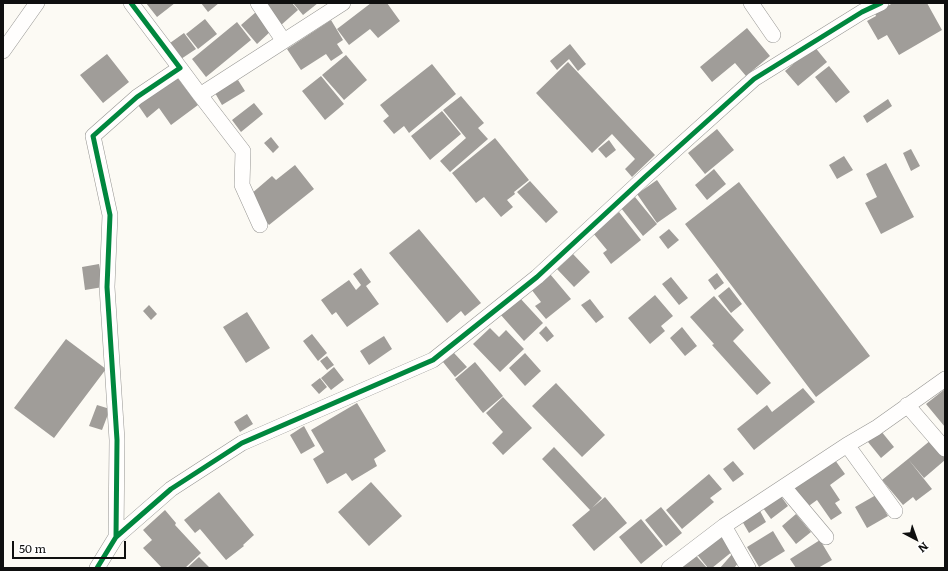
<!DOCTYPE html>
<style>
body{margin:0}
#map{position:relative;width:948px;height:571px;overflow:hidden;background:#fcfaf4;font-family:Literata,serif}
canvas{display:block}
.frame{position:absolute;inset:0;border:4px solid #0f0f0f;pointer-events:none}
.north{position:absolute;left:896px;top:519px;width:40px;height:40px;-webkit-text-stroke:3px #fff;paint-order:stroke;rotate:139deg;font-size:11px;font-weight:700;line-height:16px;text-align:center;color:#0f0f0f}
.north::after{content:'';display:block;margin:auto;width:14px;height:18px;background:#0f0f0f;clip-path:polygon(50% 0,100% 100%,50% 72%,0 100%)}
.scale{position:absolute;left:12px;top:541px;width:114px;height:18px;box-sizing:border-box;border:2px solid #0f0f0f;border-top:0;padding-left:5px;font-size:12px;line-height:14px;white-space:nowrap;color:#0f0f0f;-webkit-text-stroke:3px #fff;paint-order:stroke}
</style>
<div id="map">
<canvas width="948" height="571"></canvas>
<div class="frame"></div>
<div class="north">N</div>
<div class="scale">50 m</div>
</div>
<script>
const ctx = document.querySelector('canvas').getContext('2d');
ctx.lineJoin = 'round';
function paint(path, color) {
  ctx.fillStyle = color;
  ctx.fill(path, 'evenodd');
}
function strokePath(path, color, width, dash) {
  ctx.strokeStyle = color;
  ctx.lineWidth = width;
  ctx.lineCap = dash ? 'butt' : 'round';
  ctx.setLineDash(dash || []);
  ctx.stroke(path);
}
const building = new Path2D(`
 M146,3H175L157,17Z
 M201,3H219L208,12Z
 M265,3H292L298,10L280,26Z
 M293,3H318L303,15Z
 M371,3H387L400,21L378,38L370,29L349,45L337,29Z
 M893,3H927L942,30L899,55L887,35L878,40L867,21L876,16L875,13Z
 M256,12L271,31L257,44L241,25Z
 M205,19L217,34L198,49L186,34Z
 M331,20L343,40L337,44L343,53L331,61L326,54L301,70L287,49Z
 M237,22L251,40L206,77L192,59Z
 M747,28L770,56L746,76L735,63L712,82L700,67Z
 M184,33L196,49L181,59L170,43Z
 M570,44L586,64L578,71L569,59L557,70L550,61Z
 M814,46L827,62L798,86L785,71Z
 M107,54L129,82L103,103L80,75Z
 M346,55L367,80L344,100L322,75Z
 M568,62L655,155L632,177L625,169L635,159L612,134L592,153L536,93Z
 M432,64L456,94L409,133L404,126L394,134L383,121L389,116L380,105Z
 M829,66L850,92L836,103L815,77Z
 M321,76L344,104L325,120L302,91Z
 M177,77L198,105L171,125L159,108L147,118L138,105Z
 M238,80L245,91L222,105L215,93Z
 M461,96L484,123L478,128L488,139L450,172L440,161L466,138L443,110Z
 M888,99L892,106L867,123L863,116Z
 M254,103L263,114L241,132L232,120Z
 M442,111L461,134L430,160L411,136Z
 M717,129L734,150L705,174L688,153Z
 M271,137L279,147L273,153L264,143Z
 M495,138L529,180L514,192L515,194L507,200L513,207L501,217L484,197L476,203L452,173Z
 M609,140L616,150L606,158L598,149Z
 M911,149L920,166L911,171L903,153Z
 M844,156L853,170L837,179L829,165Z
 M886,163L914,217L881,234L865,203L877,197L866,174Z
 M295,165L314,189L269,225L254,207L251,194L272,176L276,180Z
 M714,169L726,184L707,200L695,185Z
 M657,180L677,209L657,223L637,194Z
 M530,181L558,212L546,223L517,192Z
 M739,182L870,356L816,397L685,224Z
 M635,197L657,224L643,236L621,208Z
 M619,212L641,240L611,264L603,253L607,250L593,233Z
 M419,229L481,303L465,316L461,311L447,323L389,253Z
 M669,229L679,240L668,249L659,237Z
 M573,254L590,272L574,287L557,269Z
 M99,264L103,287L85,290L82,267Z
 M361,268L371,282L366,286L379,304L347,327L336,312L332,315L321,300L349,280L356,290L361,285L353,274Z
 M717,273L724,283L715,290L708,280Z
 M550,274L571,299L546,319L535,306L541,302L531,289Z
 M671,277L688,298L679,305L662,284Z
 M729,287L742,304L731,313L718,296Z
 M655,295L673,316L661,326L665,331L650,344L628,318Z
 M714,296L744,330L733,341L771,383L757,395L712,345L714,344L690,317Z
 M519,297L543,323L524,341L500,314Z
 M590,299L604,317L596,323L581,305Z
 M149,305L157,314L151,320L143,311Z
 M247,312L270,348L246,363L223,327Z
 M546,326L554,336L547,342L539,333Z
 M682,327L697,346L685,356L670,338Z
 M490,328L499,337L506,330L524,349L500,372L473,344Z
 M312,334L327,353L318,361L303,341Z
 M384,336L392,349L369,365L360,351Z
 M66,339L106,369L54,438L14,408Z
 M454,353L467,367L455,377L443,362Z
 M525,353L541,371L525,386L509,368Z
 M327,356L334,365L327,370L320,361Z
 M475,362L503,396L483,413L455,379Z
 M334,367L344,380L331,390L321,378Z
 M320,378L327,387L319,394L311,385Z
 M556,383L605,435L582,457L532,406Z
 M803,388L815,402L754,450L737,429L767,405L772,412Z
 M945,389V427L926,404Z
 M503,397L532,428L503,455L492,443L503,432L486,413Z
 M357,403L386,451L374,459L377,466L352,481L346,473L327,484L313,459L324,452L311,430Z
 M97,405L110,409L102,430L89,426Z
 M247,414L253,424L240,432L234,422Z
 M304,426L315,446L301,454L290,435Z
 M881,431L894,447L881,458L868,442Z
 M931,440L945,457V460L924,478L908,459Z
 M554,447L602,498L592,508L605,497L627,523L594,551L572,525L590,510L542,459Z
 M908,459L932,489L916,501L913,497L903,505L882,480Z
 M835,460L845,474L830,485L840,500L835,503L842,513L831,520L817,500L806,508L793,489Z
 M733,461L744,474L733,482L723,469Z
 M709,474L722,489L710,498L714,502L682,529L666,510Z
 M371,482L402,516L369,546L338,512Z
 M219,492L254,535L243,545L244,546L226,560L200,529L195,533L184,520Z
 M780,495L788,506L771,519L763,508Z
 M876,495L888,516L867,528L855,507Z
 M661,507L682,533L666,546L645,520Z
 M165,510L176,523L175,525L201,553L185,568H162L143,548L152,540L143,530Z
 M760,511L766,522L749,533L742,521Z
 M796,514L811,532L796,544L782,526Z
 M641,519L663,546L641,564L619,537Z
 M773,531L785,551L759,567L747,547Z
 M719,533L733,551L712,568H708L695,552Z
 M820,540L832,560L818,568H796L790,559Z
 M692,551L707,568H672Z
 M733,553L741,560L734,568H720Z
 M199,557L210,568H187Z`);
const street = new Path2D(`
 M258,3L283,40
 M751,3L773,35
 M3,51L37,3
 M180,68L200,95L343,3
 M200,95L243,151L242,185L260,225
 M907,405L945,449
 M847,445L895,511
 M784,487L826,537
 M724,526L748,568
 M116,537L117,440L107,287L110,215L93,136L137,97L180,68L131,3
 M97,568L116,537L171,489L242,443L433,360L537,277L645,177L754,79L862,12L881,3
 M669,568L724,526L847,445L876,428L945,379`);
const cycleway = new Path2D(`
 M116,537L117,440L107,287L110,215L93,136L137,97L180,68L131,3
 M97,568L116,537L171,489L242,443L433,360L537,277L645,177L754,79L862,12L881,3`);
paint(building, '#a09d99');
strokePath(street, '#969592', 16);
strokePath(street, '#fffefd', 15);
strokePath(cycleway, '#00873e', 5);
</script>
